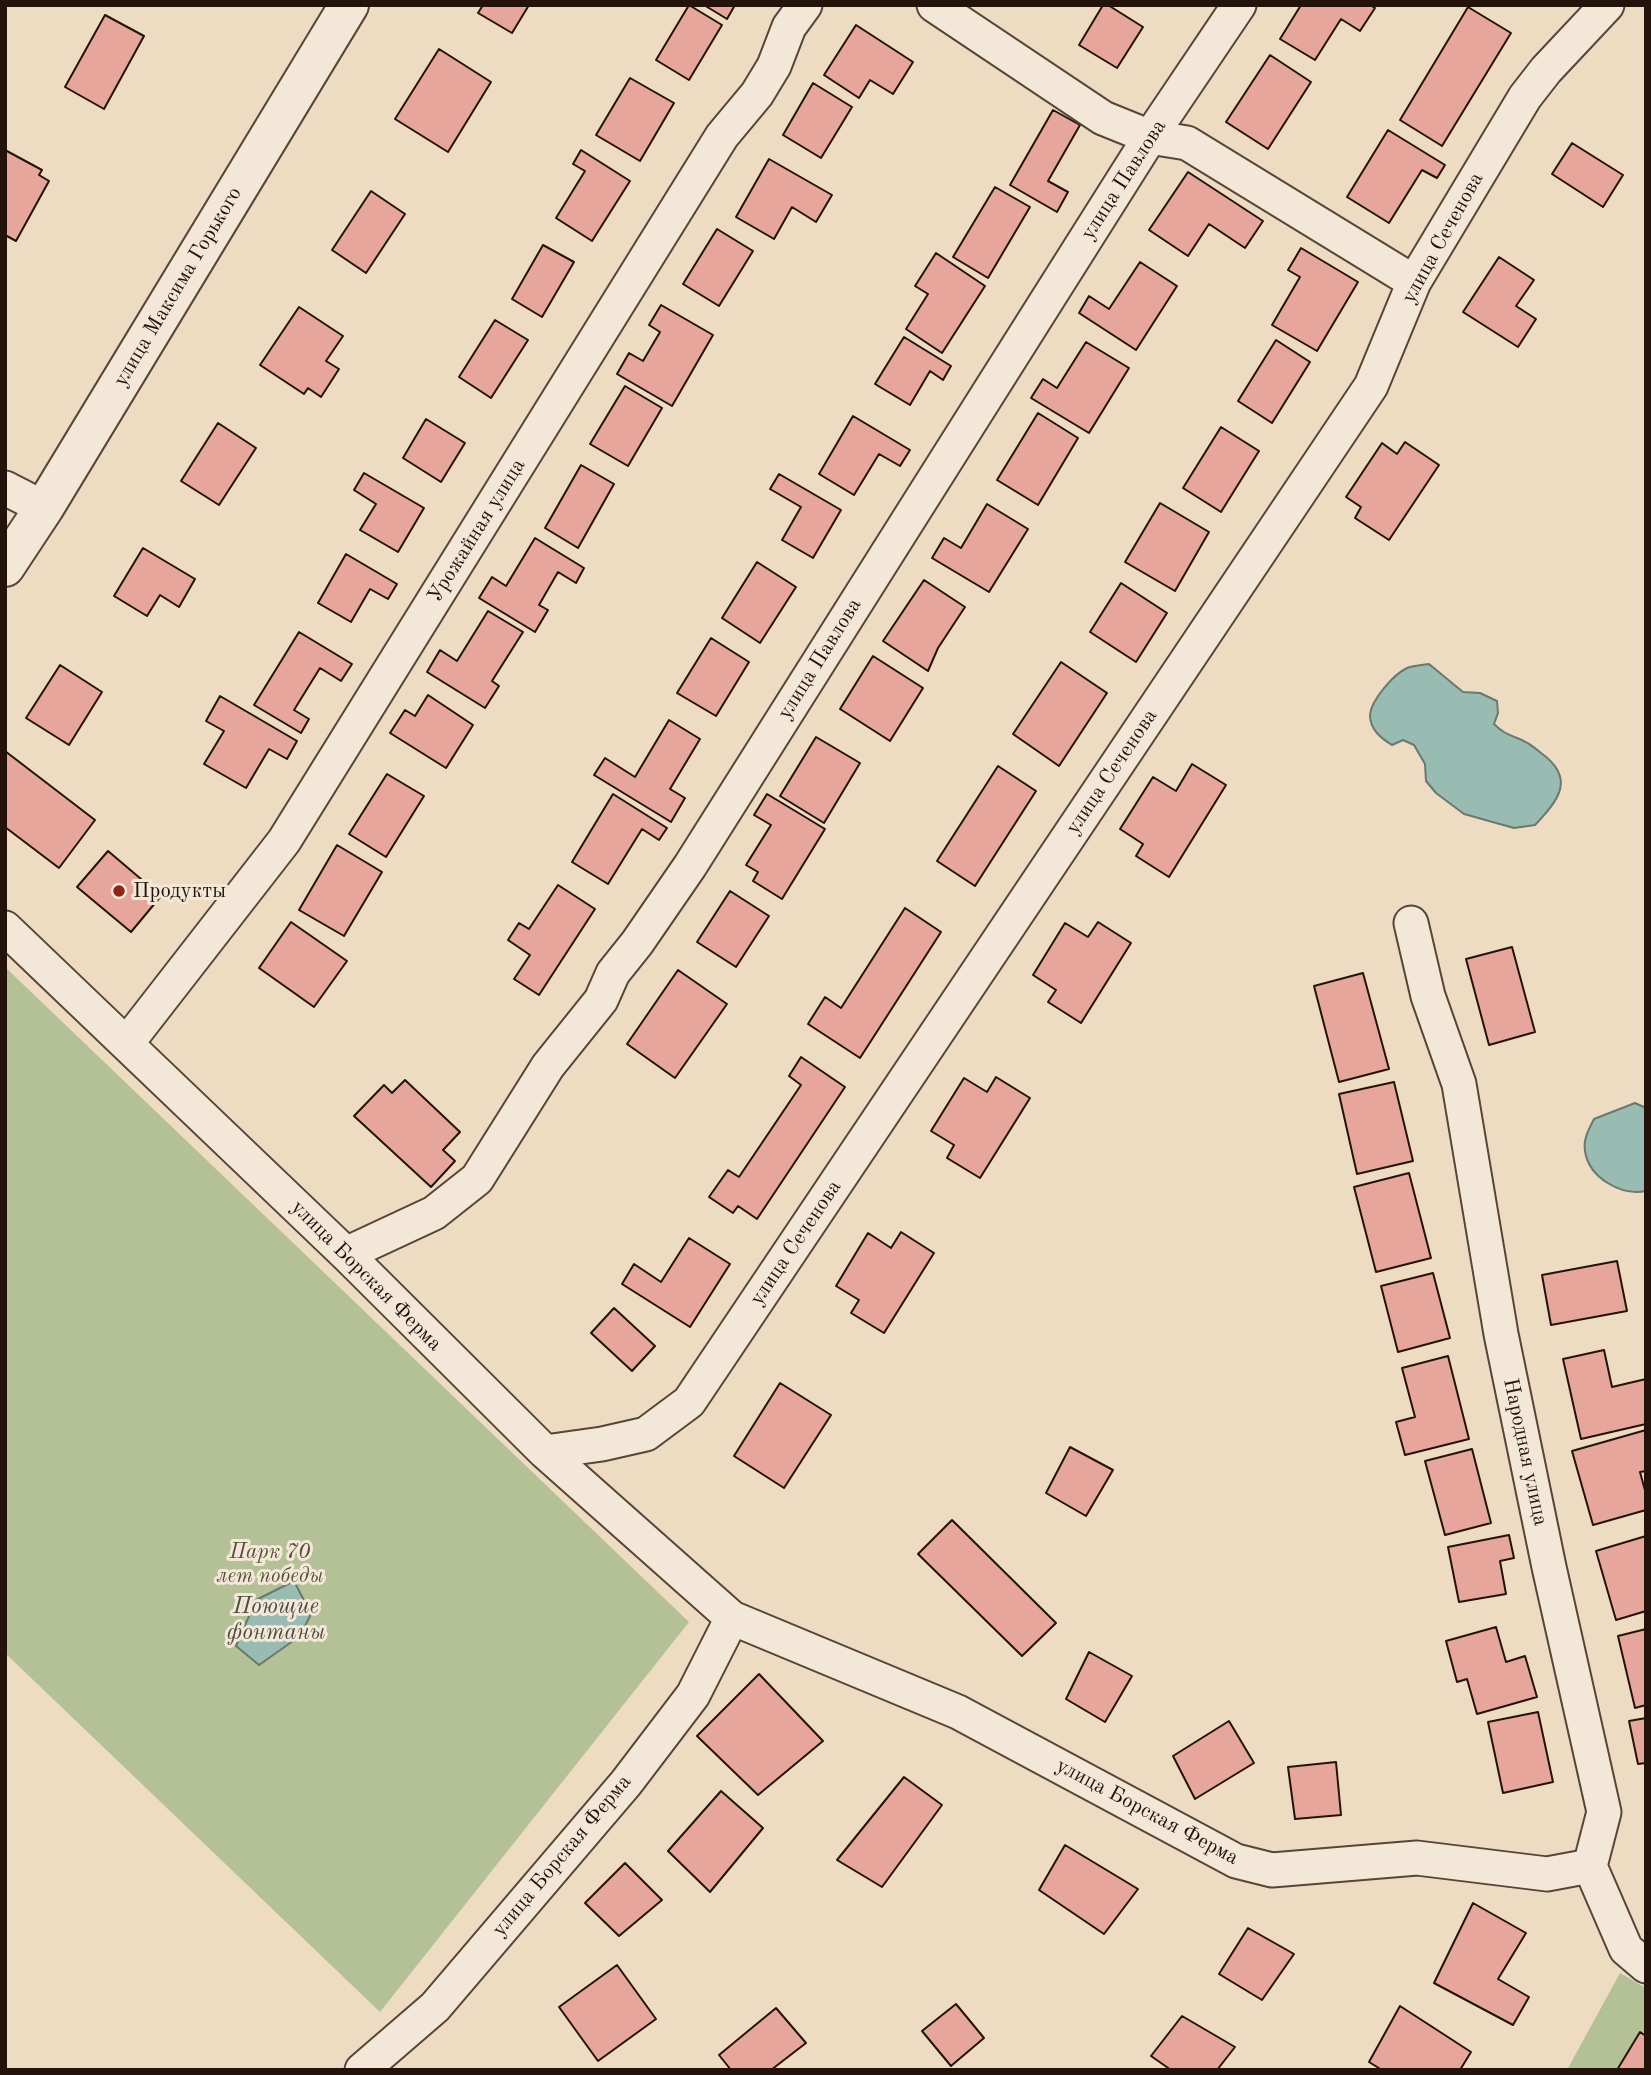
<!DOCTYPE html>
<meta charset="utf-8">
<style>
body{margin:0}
#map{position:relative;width:1651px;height:2075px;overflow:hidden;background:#eddcc2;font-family:"Old Standard TT",serif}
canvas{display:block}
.frame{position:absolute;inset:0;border:7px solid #23130a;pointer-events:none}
</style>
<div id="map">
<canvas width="1651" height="2075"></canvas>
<div class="frame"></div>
</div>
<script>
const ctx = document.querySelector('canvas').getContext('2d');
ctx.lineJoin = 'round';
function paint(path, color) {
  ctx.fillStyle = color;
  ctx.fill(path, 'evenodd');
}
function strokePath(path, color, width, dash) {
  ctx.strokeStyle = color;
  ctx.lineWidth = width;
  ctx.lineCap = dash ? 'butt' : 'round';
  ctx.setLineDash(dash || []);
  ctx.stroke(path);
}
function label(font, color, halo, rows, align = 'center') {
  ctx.font = font + ' "Old Standard TT",serif';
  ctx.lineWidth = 6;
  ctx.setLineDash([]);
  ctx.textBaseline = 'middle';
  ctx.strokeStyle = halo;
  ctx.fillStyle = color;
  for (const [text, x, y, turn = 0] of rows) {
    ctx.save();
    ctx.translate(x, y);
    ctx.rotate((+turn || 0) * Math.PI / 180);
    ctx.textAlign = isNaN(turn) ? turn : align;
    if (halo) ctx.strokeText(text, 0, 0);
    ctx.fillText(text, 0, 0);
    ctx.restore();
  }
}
const green = new Path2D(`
 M5,967L689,1622L380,2012L5,1653Z
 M1620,1973L1646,1988V2070H1567Z`);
const water = new Path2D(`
 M1429,664L1463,692L1480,693L1497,701L1498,713L1494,724C1502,732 1507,734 1517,738C1526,741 1534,747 1541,753C1576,778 1559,800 1535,825L1514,828L1464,814L1436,793L1426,781L1425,764L1414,745L1403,740L1392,745C1381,738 1370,730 1370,715C1371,700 1394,674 1407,668C1414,665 1422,665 1429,664Z
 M1635,1103L1646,1108V1191C1621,1196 1589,1178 1585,1151C1583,1139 1589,1129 1594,1119Z
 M294,1581L311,1614L300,1636L259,1665L236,1646L256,1600Z`);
const building = new Path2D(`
 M483,5H529L512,33L478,13Z
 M689,5L722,25L689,80L656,60Z
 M704,5H735L727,19Z
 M1103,5H1108L1143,27L1117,68L1079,45Z
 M1301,5H1370L1375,8L1360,31L1341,19L1315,60L1280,39Z
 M1468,7L1511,33L1442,146L1400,120Z
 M105,15L144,36L104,109L65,87Z
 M856,25L913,62L893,94L870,80L859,98L824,75Z
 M439,49L491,82L448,152L395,119Z
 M1270,55L1311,82L1268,149L1226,122Z
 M630,78L674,103L640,161L596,135Z
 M813,83L852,107L821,158L783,135Z
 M1053,110L1080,125L1048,181L1068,192L1057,212L1010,185Z
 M1388,130L1445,165L1437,178L1422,170L1389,223L1347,197Z
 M1572,143L1623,175L1603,207L1552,174Z
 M5,150L42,170L39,175L49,181L16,241L5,235Z
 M581,150L630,181L592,241L556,218L585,171L573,164Z
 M769,159L832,195L816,222L792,207L774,239L736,217Z
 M1188,172L1263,221L1245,248L1209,224L1188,256L1149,230Z
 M995,187L1030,207L988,278L953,257Z
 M371,191L405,214L366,273L332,250Z
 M717,229L753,251L719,306L683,284Z
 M543,245L574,262L542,317L512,299Z
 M1301,248L1358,282L1317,351L1272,325L1300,277L1288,270Z
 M936,253L985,286L942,353L906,329L928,294L915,286Z
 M1499,257L1534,280L1516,306L1536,319L1518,347L1463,312Z
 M1140,262L1177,286L1136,350L1079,313L1089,296L1109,309Z
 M661,305L713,335L672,406L617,374L629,353L643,361L660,332L649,325Z
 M299,307L343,336L326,361L339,369L321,397L308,388L304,394L260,365Z
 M495,320L528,340L491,398L459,377Z
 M904,337L951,366L943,380L930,371L910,405L875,384Z
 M1276,340L1310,362L1272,423L1238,401Z
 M1086,342L1129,368L1089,433L1031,398L1043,379L1057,388Z
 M625,386L662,408L628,466L590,444Z
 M1038,413L1078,438L1038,505L997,480Z
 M853,416L910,450L900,466L879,454L854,495L819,474Z
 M426,419L465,443L441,482L403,458Z
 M218,423L256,448L219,505L181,481Z
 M1221,427L1259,451L1221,512L1183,488Z
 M1405,442L1439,465L1389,540L1355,518L1361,507L1346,497L1382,443L1397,454Z
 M581,465L614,484L578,548L545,528Z
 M364,473L424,508L398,552L360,530L376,504L354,490Z
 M779,474L841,510L813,558L782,540L801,507L770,489Z
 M1160,503L1209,532L1175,591L1125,562Z
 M987,504L1028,529L989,592L932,558L944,538L961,548Z
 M535,538L584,568L576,583L558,572L539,605L548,610L535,632L479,598L492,577L506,586Z
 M143,548L195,579L179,607L160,595L147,616L114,596Z
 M346,554L397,584L388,599L370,589L351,622L318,603Z
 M757,562L796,587L760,643L722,618Z
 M924,580L965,607L938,648L928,671L883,641Z
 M1121,583L1167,613L1136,662L1090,632Z
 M488,611L523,632L492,681L499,686L485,708L427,672L440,650L457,661Z
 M299,632L352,664L341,681L320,668L294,710L309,719L301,733L254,705Z
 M711,638L749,662L716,716L677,693Z
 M873,656L923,688L890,741L840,709Z
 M1061,662L1107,693L1059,766L1013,734Z
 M60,665L102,692L69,745L26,718Z
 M428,695L473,725L446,768L390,733L405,710L415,716Z
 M220,696L297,741L287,759L269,749L246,788L204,764L224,731L206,721Z
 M669,720L700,739L670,789L685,798L671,822L594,775L605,758L635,777Z
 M816,737L860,763L824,823L780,796Z
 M5,751L95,820L59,868L5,827Z
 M1192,764L1226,785L1169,877L1136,856L1143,844L1120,829L1153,777L1176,791Z
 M998,766L1036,791L975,886L937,861Z
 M387,774L424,796L386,857L349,834Z
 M613,794L667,828L659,840L642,829L608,884L572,862Z
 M767,794L825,829L782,899L753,881L758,872L746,865L771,825L754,815Z
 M337,845L382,872L344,936L299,910Z
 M108,851L161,896L131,932L77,887Z
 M558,885L595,909L539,995L514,979L530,955L508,940L519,923L529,929Z
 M730,891L769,916L736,967L697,942Z
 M905,908L941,932L860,1058L808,1024L825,997L841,1008Z
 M291,922L347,961L314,1007L259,968Z
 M1098,922L1131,943L1081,1023L1048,1002L1056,990L1033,975L1065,923L1088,937Z
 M1512,947L1535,1032L1489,1045L1466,959Z
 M678,970L727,1004L675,1078L627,1044Z
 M1363,973L1389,1069L1339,1082L1314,986Z
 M801,1057L845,1087L757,1219L738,1206L733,1213L709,1197L728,1170L739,1177L801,1085L789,1076Z
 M996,1077L1030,1098L980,1178L947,1158L954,1145L931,1131L964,1078L987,1092Z
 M405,1080L460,1132L443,1150L455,1161L431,1187L354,1116L384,1085L392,1093Z
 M1394,1082L1413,1161L1357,1174L1339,1094Z
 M1409,1173L1431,1258L1376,1272L1354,1187Z
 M901,1232L934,1253L884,1333L851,1313L859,1300L836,1286L868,1233L891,1248Z
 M689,1238L730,1264L690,1327L622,1284L634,1264L661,1282Z
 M1617,1261L1627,1311L1551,1325L1542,1275Z
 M1433,1273L1450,1338L1398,1352L1381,1286Z
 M614,1308L655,1346L632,1371L591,1333Z
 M1604,1350L1612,1387L1646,1379V1424L1581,1439L1563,1359Z
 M1448,1356L1469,1439L1405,1455L1396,1422L1415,1417L1402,1368Z
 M780,1383L831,1415L784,1488L734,1456Z
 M1646,1430V1471L1640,1472L1646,1494V1510L1593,1525L1572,1451Z
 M1070,1447L1113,1470L1086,1516L1046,1493Z
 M1472,1449L1491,1523L1445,1535L1425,1461Z
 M952,1520L1056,1623L1022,1656L918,1554Z
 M1509,1535L1514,1558L1500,1561L1506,1594L1459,1602L1448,1547Z
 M1646,1536V1611L1616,1620L1596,1551Z
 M1496,1627L1506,1662L1525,1656L1537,1697L1477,1714L1467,1679L1457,1682L1446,1641Z
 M1646,1629V1705L1635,1708L1618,1636Z
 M1089,1652L1132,1676L1105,1722L1066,1699Z
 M759,1674L823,1741L758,1795L697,1736Z
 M1538,1712L1553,1782L1503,1793L1488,1722Z
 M1646,1718V1763L1638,1764L1629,1721Z
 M1229,1721L1254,1763L1195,1799L1173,1756Z
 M1336,1762L1341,1815L1295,1819L1288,1767Z
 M904,1777L942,1805L882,1887L837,1860Z
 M721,1791L763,1828L710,1892L668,1851Z
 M1065,1845L1138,1889L1104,1934L1039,1890Z
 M625,1863L662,1900L619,1936L585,1903Z
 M1473,1903L1526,1933L1498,1979L1529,1997L1513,2025L1434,1983Z
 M1248,1928L1294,1954L1262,2000L1219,1974Z
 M617,1965L656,2019L598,2061L559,2007Z
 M956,2004L984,2038L951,2066L922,2031Z
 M1400,2006L1471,2052L1460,2070H1382L1369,2062Z
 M776,2008L806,2043L771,2070H731L719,2055Z
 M1182,2016L1235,2047L1217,2070H1171L1151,2056Z
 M1640,2032L1646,2036V2070H1617Z`);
const minor = new Path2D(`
 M934,5L1103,118L1150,137L1187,143L1414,282
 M5,488L44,508
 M1411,923L1428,996L1459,1084L1501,1334L1549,1567L1604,1812L1590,1866L1626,1949L1646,1966
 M5,928L346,1254L545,1452L732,1618L958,1712L1236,1861L1272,1870L1417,1858L1547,1874L1590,1866
 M127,1043L284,841L722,136L757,94L774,66L789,27L805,5
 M346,1254L434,1213L477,1179L548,1066L601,1000L613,973L637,943L690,866L1150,137L1239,5
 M545,1452L602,1444L646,1434L689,1402L1371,386L1414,282L1525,97L1546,70L1607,5
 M362,2070L435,2007L626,1783L693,1695L732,1618`);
const tertiary = new Path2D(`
 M5,567L44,508L349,5`);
const markers = [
 [119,891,7,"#8f2418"]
];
const streetNames = [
 ["улица Павлова",1124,180,-57],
 ["улица Сеченова",1443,238,-61],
 ["улица Максима Горького",178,287,-59],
 ["Урожайная улица",477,531,-58],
 ["улица Павлова",820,659,-58],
 ["улица Сеченова",1112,772,-56],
 ["улица Сеченова",796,1243,-56],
 ["улица Борская Ферма",366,1276,45],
 ["Народная улица",1525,1452,78],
 ["улица Борская Ферма",1147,1812,28],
 ["улица Борская Ферма",562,1856,-50]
];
const poiNames = [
 ["Продукты",133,891]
];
const parkNames = [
 ["Парк 70",270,1552],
 ["лет победы",270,1576]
];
const waterNames = [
 ["Поющие",276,1607],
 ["фонтаны",276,1633]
];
paint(green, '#b4c196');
paint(water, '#99bcb2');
strokePath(water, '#6a786f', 2);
paint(building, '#e6a69b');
strokePath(building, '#23130a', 2);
strokePath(minor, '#564538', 37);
strokePath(tertiary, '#564538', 42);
strokePath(minor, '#f3e8d7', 33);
strokePath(tertiary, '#f3e8d7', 38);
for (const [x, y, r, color] of markers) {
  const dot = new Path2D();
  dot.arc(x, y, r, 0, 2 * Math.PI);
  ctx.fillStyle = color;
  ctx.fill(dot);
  strokePath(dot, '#f3e8d7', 2.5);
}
label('21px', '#23130a', '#f3e8d7', streetNames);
label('21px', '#23130a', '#f3e8d7', poiNames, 'left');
label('italic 21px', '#56503b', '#f3e8d7', parkNames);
label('italic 23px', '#4c4e45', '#f3e8d7', waterNames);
</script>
